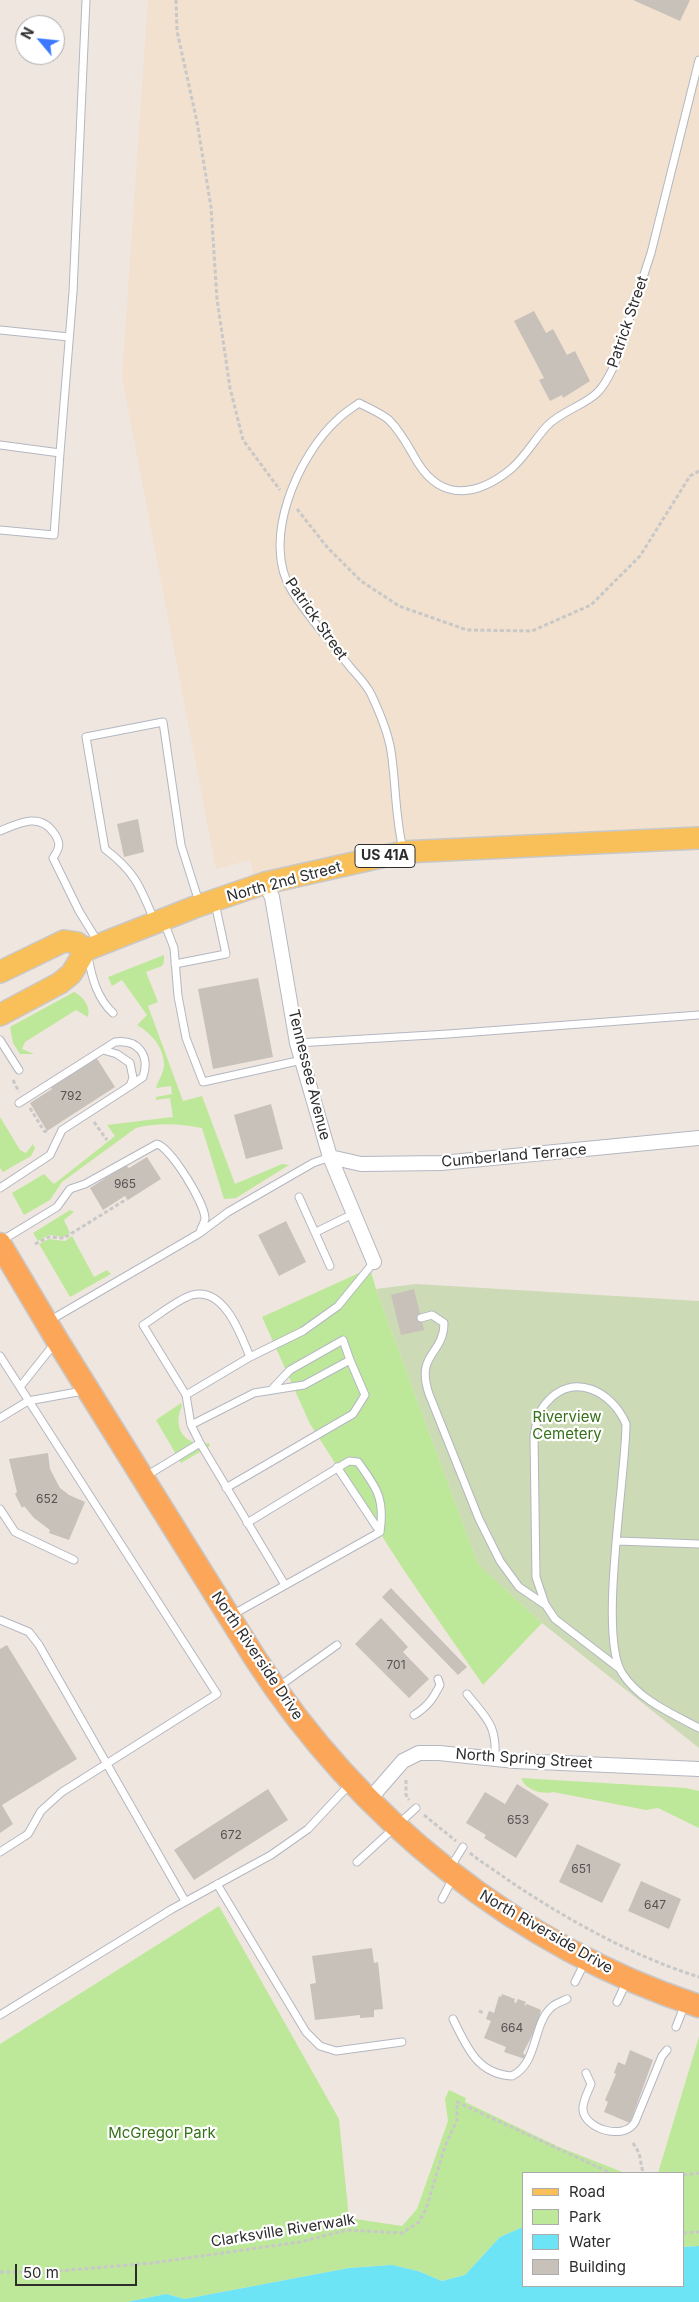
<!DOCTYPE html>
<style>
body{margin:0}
#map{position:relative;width:699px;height:2302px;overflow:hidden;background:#efe6df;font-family:Inter,sans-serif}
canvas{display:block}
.legend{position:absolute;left:522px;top:2172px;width:162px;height:115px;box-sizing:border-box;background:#fff;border:1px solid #ababab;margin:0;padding:6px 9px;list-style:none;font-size:15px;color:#2d2d2d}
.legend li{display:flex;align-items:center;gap:10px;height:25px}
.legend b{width:25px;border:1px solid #ababab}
.north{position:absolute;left:15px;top:15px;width:50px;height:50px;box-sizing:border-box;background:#fff;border:1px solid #ababab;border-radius:50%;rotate:298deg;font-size:14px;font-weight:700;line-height:20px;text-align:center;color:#2d2d2d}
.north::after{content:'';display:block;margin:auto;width:18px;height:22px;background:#3c79ff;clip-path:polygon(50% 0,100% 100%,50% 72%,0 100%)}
.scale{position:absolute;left:15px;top:2264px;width:122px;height:22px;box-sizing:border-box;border:2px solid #2d2d2d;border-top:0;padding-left:6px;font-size:15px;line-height:18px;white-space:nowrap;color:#2d2d2d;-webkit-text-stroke:4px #fff;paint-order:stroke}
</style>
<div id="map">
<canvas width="699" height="2302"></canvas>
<ul class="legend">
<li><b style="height:6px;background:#f9c05a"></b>Road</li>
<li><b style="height:14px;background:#bee899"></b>Park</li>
<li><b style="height:14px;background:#6de3f6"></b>Water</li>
<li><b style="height:14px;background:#c8c1ba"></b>Building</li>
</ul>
<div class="north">N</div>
<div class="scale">50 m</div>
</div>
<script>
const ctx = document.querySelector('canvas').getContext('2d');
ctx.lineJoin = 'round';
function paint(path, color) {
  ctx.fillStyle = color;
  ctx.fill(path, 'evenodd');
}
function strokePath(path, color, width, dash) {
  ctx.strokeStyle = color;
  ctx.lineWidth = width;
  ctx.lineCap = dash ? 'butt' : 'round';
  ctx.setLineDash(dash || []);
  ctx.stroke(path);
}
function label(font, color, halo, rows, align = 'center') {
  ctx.font = font + ' Inter,sans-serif';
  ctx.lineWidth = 4.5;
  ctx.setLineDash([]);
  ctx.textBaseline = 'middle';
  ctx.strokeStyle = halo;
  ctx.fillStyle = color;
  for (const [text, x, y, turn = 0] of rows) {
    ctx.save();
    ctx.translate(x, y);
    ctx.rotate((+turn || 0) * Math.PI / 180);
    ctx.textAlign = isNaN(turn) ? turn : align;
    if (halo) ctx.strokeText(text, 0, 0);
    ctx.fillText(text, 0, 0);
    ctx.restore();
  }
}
const education = new Path2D(`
 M148,0H699V840L437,851L258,892L250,860L216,869L122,377Z`);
const green = new Path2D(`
 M164,955V962L162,966L146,972L158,1002L148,1006L183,1101L202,1096L235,1184L282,1164L289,1165L236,1198L224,1199L202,1128C180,1124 158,1122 136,1128L62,1182L50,1200L24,1215L12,1193L44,1174L54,1184L115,1136L107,1125L173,1117L170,1098L156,1100V1097L172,1094L171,1086L156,1088C158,1081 163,1074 164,1066C164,1047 152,1034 137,1025L147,1015L122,980L112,986L108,977Z
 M74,992C83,996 91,1007 88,1017L76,1010L25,1042L22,1049L34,1054H20L13,1043L10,1027Z
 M0,1117L20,1150L26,1153L33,1144L35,1148L31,1156L3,1172L0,1168Z
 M70,1210L74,1212L64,1220L70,1233L64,1237L49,1235L38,1241L33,1233Z
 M72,1236L94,1277L107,1270L111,1274L70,1297L39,1244L49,1239L65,1241Z
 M370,1268L376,1289L478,1564L542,1623L483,1685L405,1572L310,1424L262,1317Z
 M181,1403L182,1406C172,1427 184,1447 209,1443L210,1446L181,1463L156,1420Z
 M521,1778L686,1788L699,1791V1828L658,1808L646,1810L553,1792C543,1795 525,1790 521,1778Z
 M219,1906L339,2119L349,2218L402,2226L417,2209L448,2121L445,2099L449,2090L466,2098L465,2102L559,2147L625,2173H523V2227L500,2237L465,2275L442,2281L418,2271L392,2265L349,2268L185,2299L166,2294L127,2302H0V2044Z
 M699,2037V2246L683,2247V2173H658Z`);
const cemetery = new Path2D(`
 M416,1284L699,1301V1748L542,1623L478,1564L376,1289Z`);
const water = new Path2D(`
 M523,2227V2286H683V2247L699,2246V2302H127L166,2294L185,2299L349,2268L392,2265L418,2271L442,2281L465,2275L500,2237Z`);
const building = new Path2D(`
 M633,0H690L680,21Z
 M534,311L546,333L553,329L567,355L575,351L590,381L563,398L562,395L550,401L539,380L544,378L514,321Z
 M138,819L144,852L124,857L117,824Z
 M258,978L273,1057L213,1069L198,989Z
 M96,1057L115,1087L47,1131L30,1103L52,1089L50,1086Z
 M271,1104L283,1149L246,1159L234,1115Z
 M147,1157L161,1179L128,1200L125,1196L103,1210L90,1188L126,1165L129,1168Z
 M286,1221L306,1262L279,1276L258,1235Z
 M414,1289L424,1330L401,1335L391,1295Z
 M48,1453L50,1469L60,1488L69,1495L85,1502L69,1540L49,1533L50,1530L34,1518L24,1506L22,1508L15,1494L17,1492L9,1459Z
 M391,1588L467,1667L458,1675L382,1597Z
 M381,1618L408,1647L403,1652L429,1679L409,1698L355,1644Z
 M7,1645L77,1759L2,1805L13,1824L0,1833V1649Z
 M517,1784L549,1804L516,1858L484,1838L486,1835L466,1823L485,1792L505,1804Z
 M268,1789L288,1820L194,1880L174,1850Z
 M577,1844L621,1864L602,1903L559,1882Z
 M641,1881L681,1899L669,1929L628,1911Z
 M372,1948L374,1963L378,1962L383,2009L374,2010V2017L360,2018V2015L315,2020L310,1984L316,1983L312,1956Z
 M502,1994L515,1999L514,2002L516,2003L518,1999L526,2002L524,2006L527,2004L541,2010L537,2026L523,2053L526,2056L525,2059L504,2052L506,2047L484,2038L491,2021L486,2019L489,2011L494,2013L499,1996L501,1997Z
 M630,2050L653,2060L630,2123L604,2112L608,2102L605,2100L616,2074L614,2073L618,2062L625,2065Z`);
const path = new Path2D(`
 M176,0L177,31L197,122L211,207L217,299L230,388L243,440L280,490
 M297,509L327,547L361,581L399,606L467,630L532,631L591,605L640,556L690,476L699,471
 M13,1080L19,1092
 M30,1108L44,1131L48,1132
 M94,1122L107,1140
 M35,1244L49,1237L64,1238L127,1199
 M406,1780V1795L409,1800
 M424,1815L456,1841
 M470,1853C482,1863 496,1871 508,1880C566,1919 632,1956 699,1977
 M479,2011L484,2013
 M633,2143L639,2153L643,2173
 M683,2175L699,2173
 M683,2233L699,2232
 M0,2272H46L152,2263L300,2242L347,2230L402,2233L419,2222L426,2209L445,2146L457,2120V2102L611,2173`);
const service = new Path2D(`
 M0,330L69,337
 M0,445L60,453L73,292L86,0
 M0,530L54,535L60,453
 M0,831C19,823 40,812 54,833C61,843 60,848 53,858L79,911L98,942
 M403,849C395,817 396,784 391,751C388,732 379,711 371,694C366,684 357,675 350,667C331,642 309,618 292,591C260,541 298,455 338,419C344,413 352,408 359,403C368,408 381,413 389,420C402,433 409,448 418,463C443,503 479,495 511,469C526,456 534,440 547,426C561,411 584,406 598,392C605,385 609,376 614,366L651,253L699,60
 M154,920C140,886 135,872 105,849L86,737L163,722L181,845L199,902
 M164,922L174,948L178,996L186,1038L203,1082L302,1060
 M88,957C92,978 97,998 113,1013
 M175,964L226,954L215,903
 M0,1040L19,1070
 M297,1043L448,1034L699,1015
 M19,1103L115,1042C139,1039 150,1056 143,1077L130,1086
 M0,1188L50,1155L62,1130L130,1086L133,1078L130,1063L117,1054L103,1050
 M299,1197L330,1266
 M316,1232L353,1214
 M1,1241L57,1207L70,1189L85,1184L157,1144C171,1148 204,1202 205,1218C205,1222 201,1228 200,1232
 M421,1318L432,1315L444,1323C444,1355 415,1353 429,1394L479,1519L500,1561L519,1587L544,1604
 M49,1321L200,1233L228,1212L313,1163L330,1157
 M0,1356L217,1694L62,1792L41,1811L28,1834L0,1852
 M250,1357L303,1331L338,1306L374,1262
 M20,1387L55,1343
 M273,1388L290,1370L343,1340L350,1360
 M186,1395L250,1357C241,1335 224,1286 192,1295C178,1299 156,1317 143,1325L186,1395L191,1425
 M0,1418L28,1401L83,1391
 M200,1443L191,1425L254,1393L304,1385L350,1360L365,1395L353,1414L226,1488
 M337,1467L380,1532
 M146,1476L200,1443L285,1585
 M0,1509L15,1532L74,1560
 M247,1523L349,1461L358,1462C377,1488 385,1499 380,1532
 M618,1541L699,1544
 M232,1615L380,1532
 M0,1620L29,1632L39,1645L185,1901
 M620,1669L555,1619L545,1604L536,1577L534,1436C536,1425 538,1412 546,1403C573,1371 612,1391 626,1424C626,1476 598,1635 622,1673C639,1700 673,1714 699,1728
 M278,1687L337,1645
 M467,1694C487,1719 497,1725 495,1759
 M414,1715C427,1707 433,1699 440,1685L438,1679
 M357,1862L416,1808
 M450,1868L463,1847
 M217,1884L306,2032L320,2046L336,2051L402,2042
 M442,1899L453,1878
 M575,1982L586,1960
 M617,2002L627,1981
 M0,2015L172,1909L271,1855L308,1829L350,1784
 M453,2019C467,2047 477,2074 512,2076C539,2063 532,2022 553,2006C557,2003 563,2001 567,1999
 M676,2027L685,2004
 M586,2073L591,2084C588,2092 582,2102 583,2110C585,2129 624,2141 635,2122L662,2056L667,2050`);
const minor = new Path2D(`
 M265,883L272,897L297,1043L330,1157L374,1262
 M330,1157L361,1164L441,1163L699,1138
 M369,1800L403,1761L419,1753H439L515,1761L699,1769`);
const primary = new Path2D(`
 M0,972L64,941L77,943L86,950
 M0,1015L60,983L71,974L86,950L195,907L265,883L403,852L699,838`);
const trunk = new Path2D(`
 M0,1244L57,1340L255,1658C358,1818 518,1947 699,2006`);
const numberNames = [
 ["792",71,1096],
 ["965",125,1184],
 ["652",47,1499],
 ["701",396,1665],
 ["653",518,1820],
 ["672",231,1835],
 ["651",581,1869],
 ["647",655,1905],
 ["664",512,2028]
];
const shields = [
 [385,856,60]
];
const shieldNames = [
 ["US 41A",385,856]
];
const streetNames = [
 ["Patrick Street",628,322,-71],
 ["Patrick Street",316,619,55],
 ["North 2nd Street",284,882,-15],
 ["Tennessee Avenue",309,1075,76],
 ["Cumberland Terrace",514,1156,-5],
 ["North Riverside Drive",257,1656,56],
 ["North Spring Street",524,1759,4],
 ["North Riverside Drive",546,1932,30],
 ["Clarksville Riverwalk",283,2231,-9]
];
const parkNames = [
 ["Riverview",567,1417],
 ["Cemetery",567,1434],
 ["McGregor Park",162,2133]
];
paint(education, '#f1e1ce');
paint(green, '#bee899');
paint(cemetery, '#ccdab5');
paint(water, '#6de3f6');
paint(building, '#c8c1ba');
strokePath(service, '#b3b7c1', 9);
strokePath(minor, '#b3b7c1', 16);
strokePath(primary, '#c8c8c8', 24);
strokePath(trunk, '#c8c8c8', 25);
strokePath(path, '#c8c8c8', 3, [4, 2.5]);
strokePath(service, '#fff', 7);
strokePath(minor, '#fff', 14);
strokePath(primary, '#f9c05a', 21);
strokePath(trunk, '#fca65a', 22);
label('12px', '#545250', null, numberNames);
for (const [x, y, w] of shields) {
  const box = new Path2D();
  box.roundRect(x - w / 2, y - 11.5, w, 23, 4);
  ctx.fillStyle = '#fff';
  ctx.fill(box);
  strokePath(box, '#2d2d2d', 1);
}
label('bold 14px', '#2d2d2d', null, shieldNames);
label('15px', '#2d2d2d', '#fff', streetNames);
label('15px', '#357117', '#fff', parkNames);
</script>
